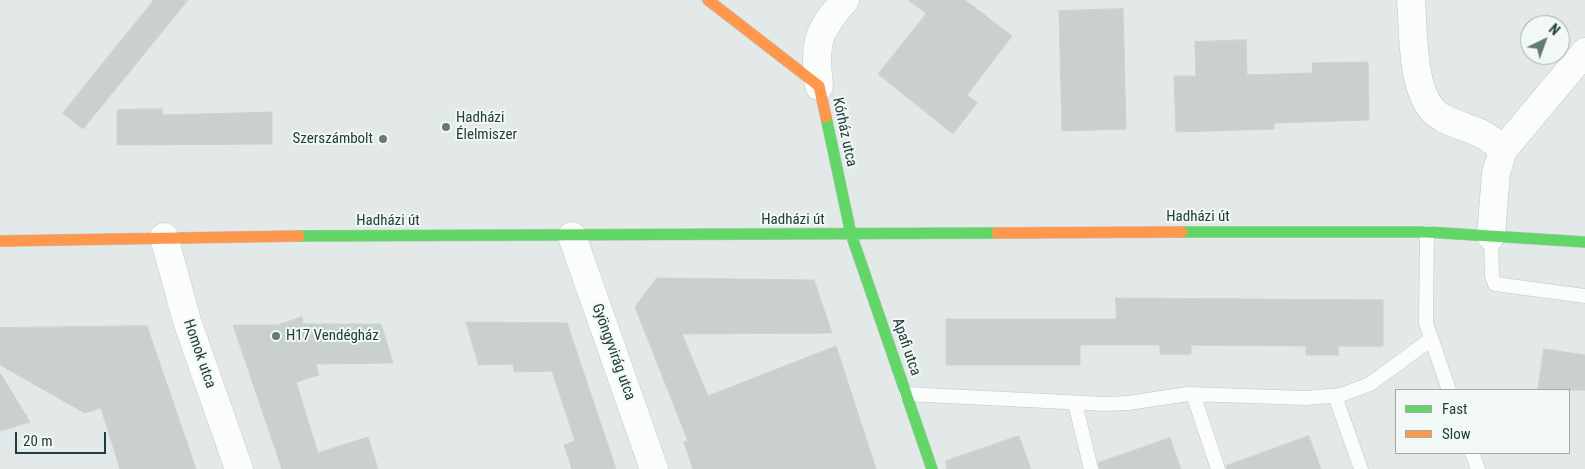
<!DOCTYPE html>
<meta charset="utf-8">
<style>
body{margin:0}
#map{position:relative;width:1585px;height:469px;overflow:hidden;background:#e3e9e8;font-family:"Roboto Condensed",sans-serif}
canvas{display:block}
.legend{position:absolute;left:1395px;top:389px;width:175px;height:65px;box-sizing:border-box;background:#f1f8f6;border:1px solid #9daeab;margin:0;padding:6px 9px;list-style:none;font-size:15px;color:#203e3b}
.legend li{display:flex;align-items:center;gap:10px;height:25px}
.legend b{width:25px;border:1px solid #9daeab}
.north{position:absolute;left:1520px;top:15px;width:50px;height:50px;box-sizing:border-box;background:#f1f8f6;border:1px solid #9daeab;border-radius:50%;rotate:42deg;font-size:14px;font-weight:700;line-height:20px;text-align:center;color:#203e3b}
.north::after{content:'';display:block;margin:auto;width:18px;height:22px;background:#647a78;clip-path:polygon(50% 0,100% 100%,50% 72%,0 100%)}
.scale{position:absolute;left:15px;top:432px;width:91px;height:22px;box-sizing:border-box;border:2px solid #203e3b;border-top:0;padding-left:6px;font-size:15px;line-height:18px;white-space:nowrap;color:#203e3b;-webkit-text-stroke:4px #f1f8f6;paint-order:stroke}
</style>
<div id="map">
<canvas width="1585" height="469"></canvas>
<ul class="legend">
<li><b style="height:6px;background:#63d668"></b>Fast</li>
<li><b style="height:6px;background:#ff974d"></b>Slow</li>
</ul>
<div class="north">N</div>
<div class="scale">20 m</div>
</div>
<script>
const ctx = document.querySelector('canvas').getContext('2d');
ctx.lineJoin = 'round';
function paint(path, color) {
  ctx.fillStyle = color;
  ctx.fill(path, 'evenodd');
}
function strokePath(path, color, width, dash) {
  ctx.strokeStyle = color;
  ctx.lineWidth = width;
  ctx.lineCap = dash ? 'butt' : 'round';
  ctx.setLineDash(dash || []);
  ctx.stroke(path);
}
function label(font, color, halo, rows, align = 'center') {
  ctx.font = font + ' "Roboto Condensed",sans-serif';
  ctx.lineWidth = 4;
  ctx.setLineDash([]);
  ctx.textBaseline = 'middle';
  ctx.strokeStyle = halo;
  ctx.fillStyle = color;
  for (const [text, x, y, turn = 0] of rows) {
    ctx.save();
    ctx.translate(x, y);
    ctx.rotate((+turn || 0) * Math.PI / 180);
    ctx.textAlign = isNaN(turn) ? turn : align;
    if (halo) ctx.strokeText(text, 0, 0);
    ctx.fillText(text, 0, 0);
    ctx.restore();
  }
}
const building = new Path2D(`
 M154,0H188L83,129L63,113Z
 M909,0H965L1012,36L967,95L977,103L953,134L878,74L926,14Z
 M1123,9L1126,129L1062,131L1059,11Z
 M1246,40L1247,75L1313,73L1312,63L1368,62L1369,120L1274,123V129L1176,132L1174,76H1196L1195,42Z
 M162,109L163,115L272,112V144L117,145V110Z
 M657,278L814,280L832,333L682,334L708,396L836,346L876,469H693L684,442L688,441L635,307Z
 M1116,298L1383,300V346H1338L1339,355H1306V346L1191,345V354H1160V345H1080V365H946V319H1116Z
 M302,317L303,324H381L393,363L316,364L319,375L296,382L318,453L368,437L378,469H282L233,325H277Z
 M466,322L567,323L616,469H572L564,445L575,441L552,371L514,372L513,364L479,365Z
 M147,326L196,469H120L101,408L85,413L0,365V328Z
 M1544,349L1585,355V390H1538Z
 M0,373L30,422L0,431Z
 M1019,436L1031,469H947L946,461Z
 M1309,436L1321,469H1227L1226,466Z
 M1170,438L1181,469H1100L1098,463Z`);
const lane = new Path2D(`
 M1427,232L1426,323L1449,390
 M1491,236L1492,276L1495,284L1585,296
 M906,394L1106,404L1128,403L1188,394L1306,398L1341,395L1370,384L1430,340
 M1193,394L1218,469
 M1335,396L1361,469
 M1075,403L1091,469
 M1472,453L1478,469`);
const street = new Path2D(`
 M1411,0C1414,32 1410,102 1443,118C1468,131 1481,128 1503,150
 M819,86C814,43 817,32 845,0
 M572,236L654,469
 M1491,236L1496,173L1503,150L1585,52
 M164,237L187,321L239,469`);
const fast = new Path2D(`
 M826,117L851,234L932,469
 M1182,232H1427L1585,242
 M299,236L997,233`);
const slow = new Path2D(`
 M708,0L819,86L826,117
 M997,233L1182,232
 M0,241L299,236`);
const markers = [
 [446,127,5,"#647a78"],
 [383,139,5,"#647a78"],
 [276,336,5,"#647a78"]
];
const poiNames = [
 ["Hadházi",456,118],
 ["Élelmiszer",456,135],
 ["Szerszámbolt",373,139,"right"],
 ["H17 Vendégház",286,336]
];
const streetNames = [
 ["Kórház utca",844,132,78],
 ["Hadházi út",1198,217],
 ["Hadházi út",793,220],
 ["Hadházi út",388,221],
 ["Apafi utca",906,347,71],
 ["Gyöngyvirág utca",613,352,70],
 ["Homok utca",199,354,71]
];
paint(building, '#cad0ce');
strokePath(building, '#cbd2d1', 1);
strokePath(lane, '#c0c6c5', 15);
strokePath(street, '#c0c6c5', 29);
strokePath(fast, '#bec7c5', 12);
strokePath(slow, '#bec7c5', 12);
strokePath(lane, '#fbfcfc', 14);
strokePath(street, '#fbfcfc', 28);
strokePath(fast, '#63d668', 11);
strokePath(slow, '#ff974d', 11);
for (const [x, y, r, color] of markers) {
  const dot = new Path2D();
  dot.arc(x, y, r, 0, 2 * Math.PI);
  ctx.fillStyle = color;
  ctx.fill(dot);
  strokePath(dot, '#f1f8f6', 2);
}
label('15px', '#203e3b', '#f1f8f6', poiNames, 'left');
label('15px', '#203e3b', '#f1f8f6', streetNames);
</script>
